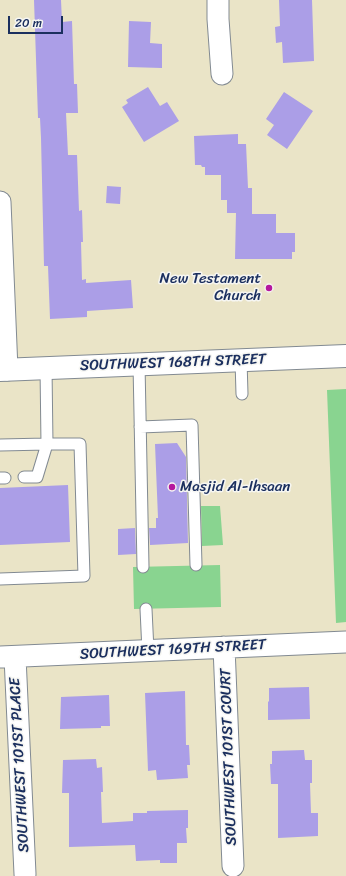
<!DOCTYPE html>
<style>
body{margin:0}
#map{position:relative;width:346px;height:876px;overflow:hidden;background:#eae4c7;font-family:Sriracha,sans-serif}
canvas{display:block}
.scale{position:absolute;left:8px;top:16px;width:55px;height:18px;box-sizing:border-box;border:2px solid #1b2f5e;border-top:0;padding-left:5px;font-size:12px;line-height:14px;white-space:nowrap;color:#1b2f5e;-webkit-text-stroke:3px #f6f6f2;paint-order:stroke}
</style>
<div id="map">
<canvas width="346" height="876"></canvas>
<div class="scale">20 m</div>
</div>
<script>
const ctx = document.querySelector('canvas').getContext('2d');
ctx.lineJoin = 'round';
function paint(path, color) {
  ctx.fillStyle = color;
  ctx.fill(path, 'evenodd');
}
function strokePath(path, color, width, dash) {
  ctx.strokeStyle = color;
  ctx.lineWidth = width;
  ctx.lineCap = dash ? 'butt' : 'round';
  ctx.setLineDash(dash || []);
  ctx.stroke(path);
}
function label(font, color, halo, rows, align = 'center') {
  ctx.font = font + ' Sriracha,sans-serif';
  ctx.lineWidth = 3;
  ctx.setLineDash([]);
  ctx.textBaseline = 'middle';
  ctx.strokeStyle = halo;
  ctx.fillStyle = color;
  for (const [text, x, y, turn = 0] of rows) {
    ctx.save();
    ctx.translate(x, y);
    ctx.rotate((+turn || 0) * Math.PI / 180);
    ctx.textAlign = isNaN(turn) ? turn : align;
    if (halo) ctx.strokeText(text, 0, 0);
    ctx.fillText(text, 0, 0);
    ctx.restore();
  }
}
const green = new Path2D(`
 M346,389V622L336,623L327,390Z
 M201,506H220L223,545L202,546Z
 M220,565L221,607L134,609L133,567Z`);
const building = new Path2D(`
 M34,0H61L62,22L72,21L74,84H77L78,113H66L68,155H77L79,211L82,210L83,242H81L82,280L86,279V283L131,280L133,308L87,311V317L50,319L48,266H44L41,138L40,118H38Z
 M279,0H312L314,61L283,63L282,42L276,43L275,27L280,26Z
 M129,21L151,22L150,43L162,44V68L128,67Z
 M148,87L160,106L167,102L179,121L144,142L122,107L128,103L126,100Z
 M284,92L313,111L287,149L267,135L274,125L266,119Z
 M238,134V144H246L248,188H252V214H276V233H295V252H292V259H235L236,213H227V200H221V175H205V167H202L201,165H195L194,136Z
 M107,186L121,187L120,204L106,203Z
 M177,443L186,457L188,543L150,545L149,528H156V518H158L155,444Z
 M68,485L70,542L0,545V488Z
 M135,528L136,554L118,555V529Z
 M309,687L310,719L268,720V702L269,701V688Z
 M185,691L186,745H189L190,765H187L188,778L157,780L156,770L148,771L145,693Z
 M109,695L110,726H101V728L60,729L61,697Z
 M304,750L305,760H312V783H310L311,813H318V836L278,838V784H271L270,764H272V751Z
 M96,759L97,768L102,767L103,792H101L102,823L133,821V813H147V811L188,810V828H186L187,843H177V863H160V860L136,861L135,845L69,847V793H62L63,760Z`);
const service = new Path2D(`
 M241,360L242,394
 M139,364L143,567
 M140,427L192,425L196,565
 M0,445L47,444L37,477H24
 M0,478H5
 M0,579L84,576L80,444H47L46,368
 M146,609L148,651`);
const minor = new Path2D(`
 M218,0V19L222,74
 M0,202L7,370
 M224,647L233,866
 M0,657L346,642
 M15,657L25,874`);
const tertiary = new Path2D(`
 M0,370L346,356`);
const markers = [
 [269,288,4,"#b5179e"],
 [172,487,4,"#b5179e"]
];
const poiNames = [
 ["New Testament",261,279],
 ["Church",261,296],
 ["Masjid Al-Ihsaan",180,487,"left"]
];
const streetNames = [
 ["SOUTHWEST 168TH STREET",173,363,-2],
 ["SOUTHWEST 169TH STREET",173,650,-3],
 ["SOUTHWEST 101ST COURT",229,757,-92],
 ["SOUTHWEST 101ST PLACE",20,765,-93]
];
paint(green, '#89d490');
paint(building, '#ab9ee7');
strokePath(service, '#828a92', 13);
strokePath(minor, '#828a92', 23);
strokePath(tertiary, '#828a92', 24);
strokePath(service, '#fff', 11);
strokePath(minor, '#fff', 21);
strokePath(tertiary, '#fff', 22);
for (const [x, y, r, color] of markers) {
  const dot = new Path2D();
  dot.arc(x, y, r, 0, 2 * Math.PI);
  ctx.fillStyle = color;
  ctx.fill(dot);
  strokePath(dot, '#f6f6f2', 1.5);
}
label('15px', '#1b2f5e', '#f6f6f2', poiNames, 'right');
label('15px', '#1b2f5e', '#f6f6f2', streetNames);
</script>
